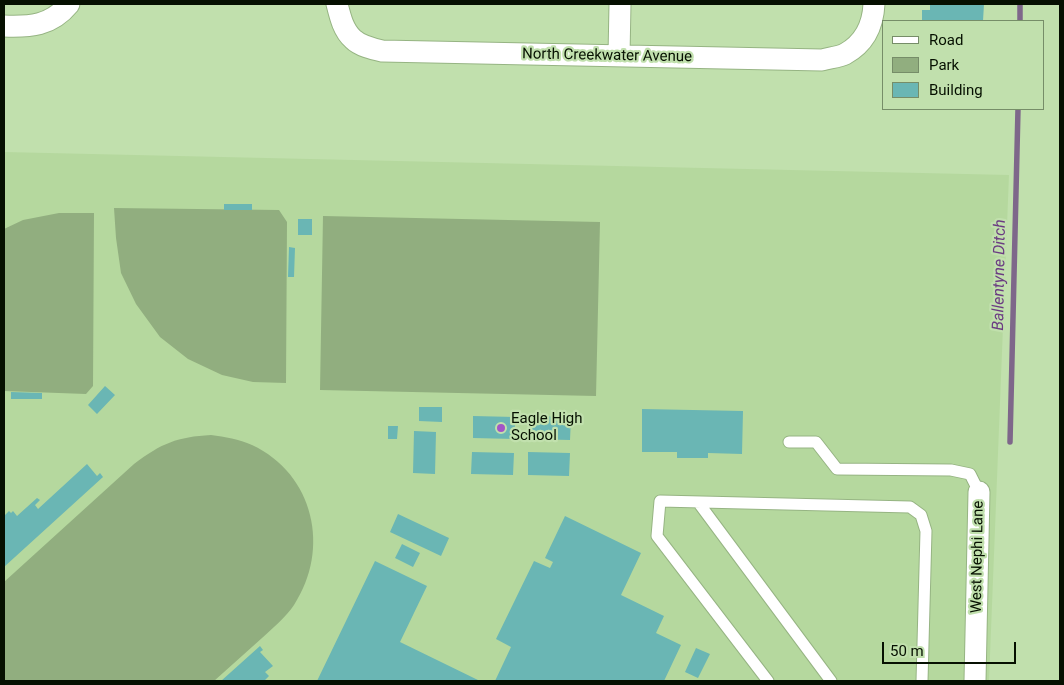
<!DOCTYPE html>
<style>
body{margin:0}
#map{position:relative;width:1064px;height:685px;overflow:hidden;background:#c1e0ad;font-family:Roboto,sans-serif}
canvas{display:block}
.frame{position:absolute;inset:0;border:5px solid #061001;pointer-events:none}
.legend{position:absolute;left:882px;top:20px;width:162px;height:90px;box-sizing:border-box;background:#c1e0ad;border:1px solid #768d68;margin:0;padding:6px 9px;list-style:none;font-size:15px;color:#061001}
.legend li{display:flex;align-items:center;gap:10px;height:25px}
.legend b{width:25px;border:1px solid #768d68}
.scale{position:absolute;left:882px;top:642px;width:134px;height:22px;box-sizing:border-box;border:2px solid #061001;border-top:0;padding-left:6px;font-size:15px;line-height:18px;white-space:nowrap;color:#061001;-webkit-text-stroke:4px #c1e0ad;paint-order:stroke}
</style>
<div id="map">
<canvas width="1064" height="685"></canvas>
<div class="frame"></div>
<ul class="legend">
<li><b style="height:6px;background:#fff"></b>Road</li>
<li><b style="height:14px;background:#91ae7f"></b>Park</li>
<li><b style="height:14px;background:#6ab6b4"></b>Building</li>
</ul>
<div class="scale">50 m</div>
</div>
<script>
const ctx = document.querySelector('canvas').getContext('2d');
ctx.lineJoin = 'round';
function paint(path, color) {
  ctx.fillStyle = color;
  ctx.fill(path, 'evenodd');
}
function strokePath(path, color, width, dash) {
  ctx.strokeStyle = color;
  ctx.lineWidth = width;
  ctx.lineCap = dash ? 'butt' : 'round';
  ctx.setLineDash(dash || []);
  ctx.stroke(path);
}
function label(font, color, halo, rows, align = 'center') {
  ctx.font = font + ' Roboto,sans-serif';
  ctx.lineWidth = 4.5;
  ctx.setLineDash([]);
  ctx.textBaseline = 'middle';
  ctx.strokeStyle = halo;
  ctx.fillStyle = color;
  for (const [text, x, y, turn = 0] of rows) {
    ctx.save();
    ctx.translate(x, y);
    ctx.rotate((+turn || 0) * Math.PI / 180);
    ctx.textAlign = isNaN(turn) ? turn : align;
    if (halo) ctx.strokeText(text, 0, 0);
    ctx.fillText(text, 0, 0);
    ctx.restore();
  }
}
const built = new Path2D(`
 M4,152L1009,175L989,681H4Z`);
const green = new Path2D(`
 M114,208L279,210L287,222L286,383L253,382L222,375L188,359L160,337L136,304L121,273L116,238Z
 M59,213H94L93,386L86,394L4,391V229L23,220Z
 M323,216L600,222L596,396L320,390Z
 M211,435C225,437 239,439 252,445C314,474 331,549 294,605C286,617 273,628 262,638C246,652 230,667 214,681H4V582L134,464C162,443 177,437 211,435Z`);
const stream = new Path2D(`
 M1020,21V4
 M1010,442L1018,109`);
const building = new Path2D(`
 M930,4H984L983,21H922V10H930Z
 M224,204H252V210H224Z
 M298,219H312V235H298Z
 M289,247L295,248L294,277H288Z
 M105,386L115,395L97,414L88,405Z
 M11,392L42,393V399H11Z
 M419,407H442V422L419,421Z
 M642,409L743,411L742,454L708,453V458H677V452H642Z
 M473,416L515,417V439L473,438Z
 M529,416L571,417L570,440L528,439Z
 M388,426H398L397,439H388Z
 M414,431L436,432L435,474L413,473Z
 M472,452L514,453L513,475L471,474Z
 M528,452L570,453L569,476L528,475Z
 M87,464L97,476L100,473L103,477L4,567V516L9,511L11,513L13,511L17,516L37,498L40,500L35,505L38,509Z
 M398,514L449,538L441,556L390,532Z
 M565,516L641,553L621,595L664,616L656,633L681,645L664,681H495L511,647L496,639L534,561L550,568L553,562L545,558Z
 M402,544L420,553L413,567L395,558Z
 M375,561L427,586L400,642L480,681H317Z
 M260,646L263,650L260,652L273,666L265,672L269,676L264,681H221Z
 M696,648L710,654L698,678L685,672Z`);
const lane = new Path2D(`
 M789,442H816L837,469L951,470L970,474L979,492
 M698,502L831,681
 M768,681L657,536L660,501L910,507L921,515L926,531L922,681`);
const street = new Path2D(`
 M337,4C340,16 343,30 353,39C360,46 373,49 382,51L822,60C829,58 839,57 845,54C865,43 873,25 874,4
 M4,26C30,27 51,26 69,4
 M619,56L620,4
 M975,681L979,492`);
const markers = [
 [501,428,5,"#a255c7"]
];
const streetNames = [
 ["North Creekwater Avenue",607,56,1],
 ["West Nephi Lane",978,557,-89]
];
const poiNames = [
 ["Eagle High",511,419],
 ["School",511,436]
];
const waterNames = [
 ["Ballentyne Ditch",1000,275,-89]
];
paint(built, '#b5d89e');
paint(green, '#91ae7f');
strokePath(stream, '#7e678a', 5.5);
paint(building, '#6ab6b4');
strokePath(lane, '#96b483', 13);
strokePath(street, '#96b483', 23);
strokePath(lane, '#fff', 11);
strokePath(street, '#fff', 21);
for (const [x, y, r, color] of markers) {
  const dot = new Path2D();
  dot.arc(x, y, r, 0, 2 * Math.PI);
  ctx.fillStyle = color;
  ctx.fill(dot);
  strokePath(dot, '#c1e0ad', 2);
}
label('15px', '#061001', '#c1e0ad', streetNames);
label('15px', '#061001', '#c1e0ad', poiNames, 'left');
label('italic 16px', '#6b3c82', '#c1e0ad', waterNames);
</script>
